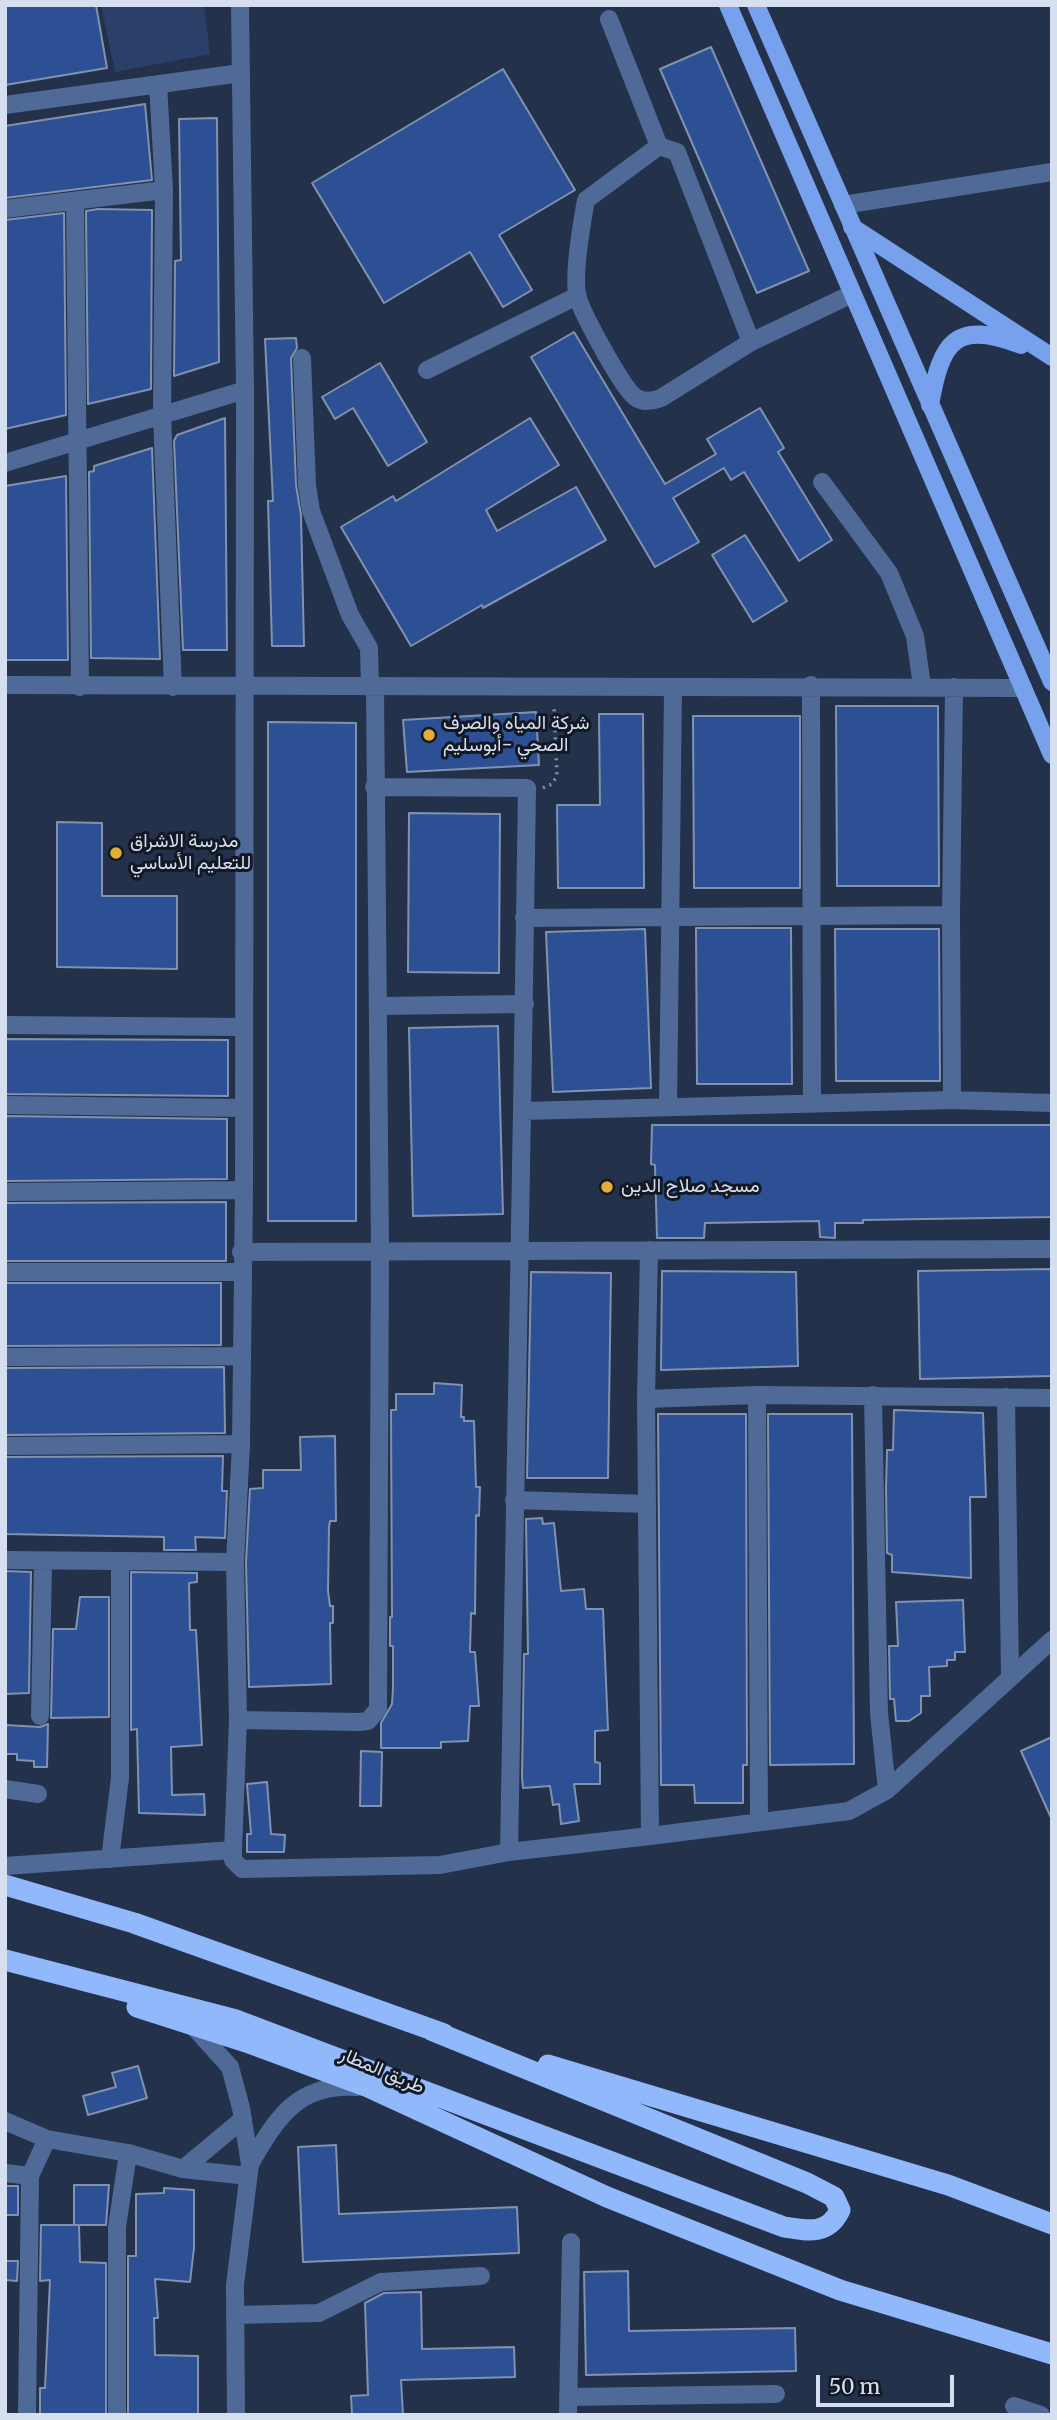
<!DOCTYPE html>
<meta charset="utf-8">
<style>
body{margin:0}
#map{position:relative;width:1057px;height:2420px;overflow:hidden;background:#23314a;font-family:Merriweather,serif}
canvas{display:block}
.frame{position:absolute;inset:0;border:7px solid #d6dff0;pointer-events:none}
.scale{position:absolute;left:816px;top:2375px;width:138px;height:32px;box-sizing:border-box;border:4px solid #d6dff0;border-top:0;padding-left:9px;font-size:21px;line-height:24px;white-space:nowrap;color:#d6dff0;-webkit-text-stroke:5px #131924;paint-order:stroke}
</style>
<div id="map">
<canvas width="1057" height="2420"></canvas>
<div class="frame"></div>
<div class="scale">50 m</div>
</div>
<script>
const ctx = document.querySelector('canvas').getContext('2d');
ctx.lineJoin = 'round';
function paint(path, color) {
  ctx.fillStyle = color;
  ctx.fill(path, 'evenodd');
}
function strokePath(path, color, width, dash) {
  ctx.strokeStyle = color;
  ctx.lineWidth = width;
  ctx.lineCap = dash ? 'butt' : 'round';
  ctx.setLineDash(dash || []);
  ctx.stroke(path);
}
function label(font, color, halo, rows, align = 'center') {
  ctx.font = font + ' Merriweather,Vazirmatn,serif';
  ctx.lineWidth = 6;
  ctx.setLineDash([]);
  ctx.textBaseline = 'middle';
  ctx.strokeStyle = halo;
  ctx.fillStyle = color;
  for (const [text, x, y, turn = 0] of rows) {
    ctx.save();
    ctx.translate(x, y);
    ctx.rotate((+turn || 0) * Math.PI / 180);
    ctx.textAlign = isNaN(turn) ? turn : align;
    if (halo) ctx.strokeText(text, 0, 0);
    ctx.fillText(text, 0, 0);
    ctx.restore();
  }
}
const green = new Path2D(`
 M101,5H204L210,54L115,72Z`);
const building = new Path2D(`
 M5,5H96L107,68L5,85Z
 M711,47L809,271L757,293L660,69Z
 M503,69L575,190L499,235L532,290L503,307L470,252L384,303L312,183Z
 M145,104L152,180L5,198V126Z
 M217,118L219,362L174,376L175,261L181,260L179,119Z
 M98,209L152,210L151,389L88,404L86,211Z
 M64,213L66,415L5,429V220Z
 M574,332L665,484L716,454L707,439L760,408L784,448L778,452L832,540L799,561L744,472L731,480L724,468L673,498L699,542L655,567L531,357Z
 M296,338L297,348L291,358L296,485L301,515L304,646H272L268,501H273L265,339Z
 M380,363L427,442L388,466L353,408L335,419L322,397Z
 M225,418L227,650H183L174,441L177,435Z
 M530,418L559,465L486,510L497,531L576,487L606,540L483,608L482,605L411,646L341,527L393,496L396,501Z
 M152,448L160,659L91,658L89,472L94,471V466Z
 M66,476L68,660H5V486Z
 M745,535L787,601L753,622L712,555Z
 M836,706H938L939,886H837Z
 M536,712L539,765L407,772L403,720Z
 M599,714H643L644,888H558L557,805H600Z
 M693,716H800V888H694Z
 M268,722L356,723V1221H268Z
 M409,813L500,814L499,973L408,972Z
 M57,822L102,823V896H177V969L57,967Z
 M696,928H791L792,1084H697Z
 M645,929L651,1088L553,1092L546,932Z
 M835,929H939L940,1081H836Z
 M498,1026L503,1214L413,1216L409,1028Z
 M5,1039L228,1040V1096L5,1094Z
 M5,1116L227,1119V1179L5,1181Z
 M652,1125H1052V1217L863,1220V1223H835V1238L820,1237L819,1221L705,1223L704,1238H657L655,1165L651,1164Z
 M226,1202V1261H5V1203Z
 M1052,1269V1376L920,1379L918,1271Z
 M662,1271L796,1272L798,1366L661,1370Z
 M531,1272L611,1273L608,1478H527Z
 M5,1283H221V1345L5,1346Z
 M224,1367L225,1433L5,1435V1368Z
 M434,1383L462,1385L461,1417H464V1421H474L476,1487H480L479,1516L476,1515L475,1614L471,1613L470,1652H475L479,1706H470L468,1741L441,1742V1748H381V1723L392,1704L393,1688V1646H390V1617H392L391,1410H396V1394H434Z
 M894,1410L983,1413L986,1497H970L971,1578L892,1572V1555L887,1553L886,1488L887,1450H893Z
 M658,1414H746L747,1765H743V1803H695L694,1785H661Z
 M768,1414H852L854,1764L770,1765Z
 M335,1436L336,1521H330L329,1527L328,1591L330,1606H333V1623H330L331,1684L249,1687L246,1562L250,1489L263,1488V1470H301L300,1437Z
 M223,1456L222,1491H227L225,1538L195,1537L196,1550H164V1537L5,1534V1457Z
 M542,1518L543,1524L554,1523L561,1591L584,1589L586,1609H603L608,1730L595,1731V1762L600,1763V1784H574L579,1821L561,1824L559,1804L553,1805L550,1786L523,1788L522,1777L524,1654H528L526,1519Z
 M5,1571L31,1572L29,1693L5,1694Z
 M131,1572L197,1573V1582L189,1583L190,1630H196L202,1745L171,1747L172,1795L204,1794L205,1815L139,1813L137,1729L131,1730Z
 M80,1597H109V1717L51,1718L53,1629H76Z
 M963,1600L965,1652H955V1660H947V1666L929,1667L930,1696H921V1713L909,1721H896L894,1699H890L889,1646H898L896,1602Z
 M48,1724L47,1767H34V1761L17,1760V1754H5V1725L40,1727Z
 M1052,1737V1820L1021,1751Z
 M361,1751L382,1752L381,1806H360Z
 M267,1782L271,1834L285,1835L284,1852H247V1834H251L247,1784Z
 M138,2066L147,2098L88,2115L83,2096L116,2087L112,2073Z
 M336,2145L339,2214L517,2207L519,2253L303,2262L298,2147Z
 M74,2185H109L106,2225H74Z
 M5,2186H18V2215H5Z
 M164,2188L194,2190V2248L190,2282L155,2279L158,2318H154L155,2355L198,2356V2415H128V2256H136V2194L164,2193Z
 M41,2225H79L80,2262L106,2263V2415H40V2388H45L50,2280L40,2281Z
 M5,2261H18L17,2281L5,2280Z
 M628,2271L629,2331L795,2328L796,2371L586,2375L584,2272Z
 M421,2292L422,2349L514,2347L515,2377L401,2380L403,2415H352L351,2396L368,2395L365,2303L384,2293Z`);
const path = new Path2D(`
 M543,788L552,784L557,776L554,705`);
const minor = new Path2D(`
 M240,5L245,390L244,1190L241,1444L235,1562L238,1720L233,1850V1860L242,1869L440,1865L509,1852L650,1836L646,1399L649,1250
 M609,19L659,146
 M158,84L164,190L162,416L173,687
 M5,105L241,73
 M75,201L80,687
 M843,205L1052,172
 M5,209L164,190
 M751,342L677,152L659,146L586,200C582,222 572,278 578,298C583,315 622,387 635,397C643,403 652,401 661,398L751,342L852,294
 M302,358L307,485L311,511L350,615L369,648L370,688
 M427,370L577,296
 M5,463L245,390
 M822,482L889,573L915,636L922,686
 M5,685L1023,688
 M811,685L812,1104
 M374,787L527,788L522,1111
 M524,918L951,915
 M378,1006L525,1004
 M5,1025L243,1027
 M952,1100L951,915L954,687
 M5,1105L244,1108
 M668,1107L673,689
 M5,1192L244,1190
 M241,1252L1052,1249
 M5,1272H243
 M5,1357L242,1356
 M757,1395L759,1822
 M873,1395L879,1713L887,1790
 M1006,1397L1010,1676
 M646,1399L757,1395L1052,1398
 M5,1446L241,1444
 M514,1500L647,1504
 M5,1560L235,1562
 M40,1716L43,1562
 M238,1720L359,1722L368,1721L378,1709L380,1251L375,688
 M5,1789L38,1794
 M650,1836L849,1811L887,1790L1052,1640
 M509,1852L522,1111L952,1100L1052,1103
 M110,1859L120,1778V1563
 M5,1866L233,1850
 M193,2026L230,2067L241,2108L250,2164L235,2285L236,2415
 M5,2121L47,2139L128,2153L183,2169L248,2176
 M250,2164C277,2117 298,2083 357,2087
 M183,2169L243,2119
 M5,2173L30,2176
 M235,2315L319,2313L381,2282L481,2276
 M568,2397L776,2394
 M1014,2406L1041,2415
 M27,2415L30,2176L47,2139
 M117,2415V2227L128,2153
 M568,2415L571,2242`);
const major = new Path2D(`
 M728,5L1052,755
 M756,5L1052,682
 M852,227L1052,357
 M930,405C941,342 955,319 1021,345`);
const highway = new Path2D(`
 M5,1885L134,1923L444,2034
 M5,1960L236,2020L784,2227C809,2231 828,2235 840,2210L834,2197L807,2183L431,2030
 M137,2007L246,2042L368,2087L607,2197L840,2290L1052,2354
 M548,2065L948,2185L1052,2224`);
const markers = [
 [429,735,7,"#e5ad35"],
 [116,853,7,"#e5ad35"],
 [607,1187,7,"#e5ad35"]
];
const poiNames = [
 ["شركة المياه والصرف",443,724],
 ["الصحي -أبوسليم",443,746],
 ["مدرسة الاشراق",130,842],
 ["للتعليم الأساسي",130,864],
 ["مسجد صلاح الدين",621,1187]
];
const streetNames = [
 ["طريق المطار",382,2071,23]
];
paint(green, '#2a4069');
paint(building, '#2c5093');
strokePath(building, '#8192b0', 2);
strokePath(path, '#8590a5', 3.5, [2, 5]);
strokePath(minor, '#506a98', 18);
strokePath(major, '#77a1ed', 18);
strokePath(highway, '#92b8fc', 21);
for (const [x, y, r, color] of markers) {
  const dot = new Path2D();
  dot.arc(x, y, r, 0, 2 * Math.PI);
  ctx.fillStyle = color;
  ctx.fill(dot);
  strokePath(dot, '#131924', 2.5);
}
label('19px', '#d6dff0', '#131924', poiNames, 'left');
label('19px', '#d6dff0', '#131924', streetNames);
</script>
